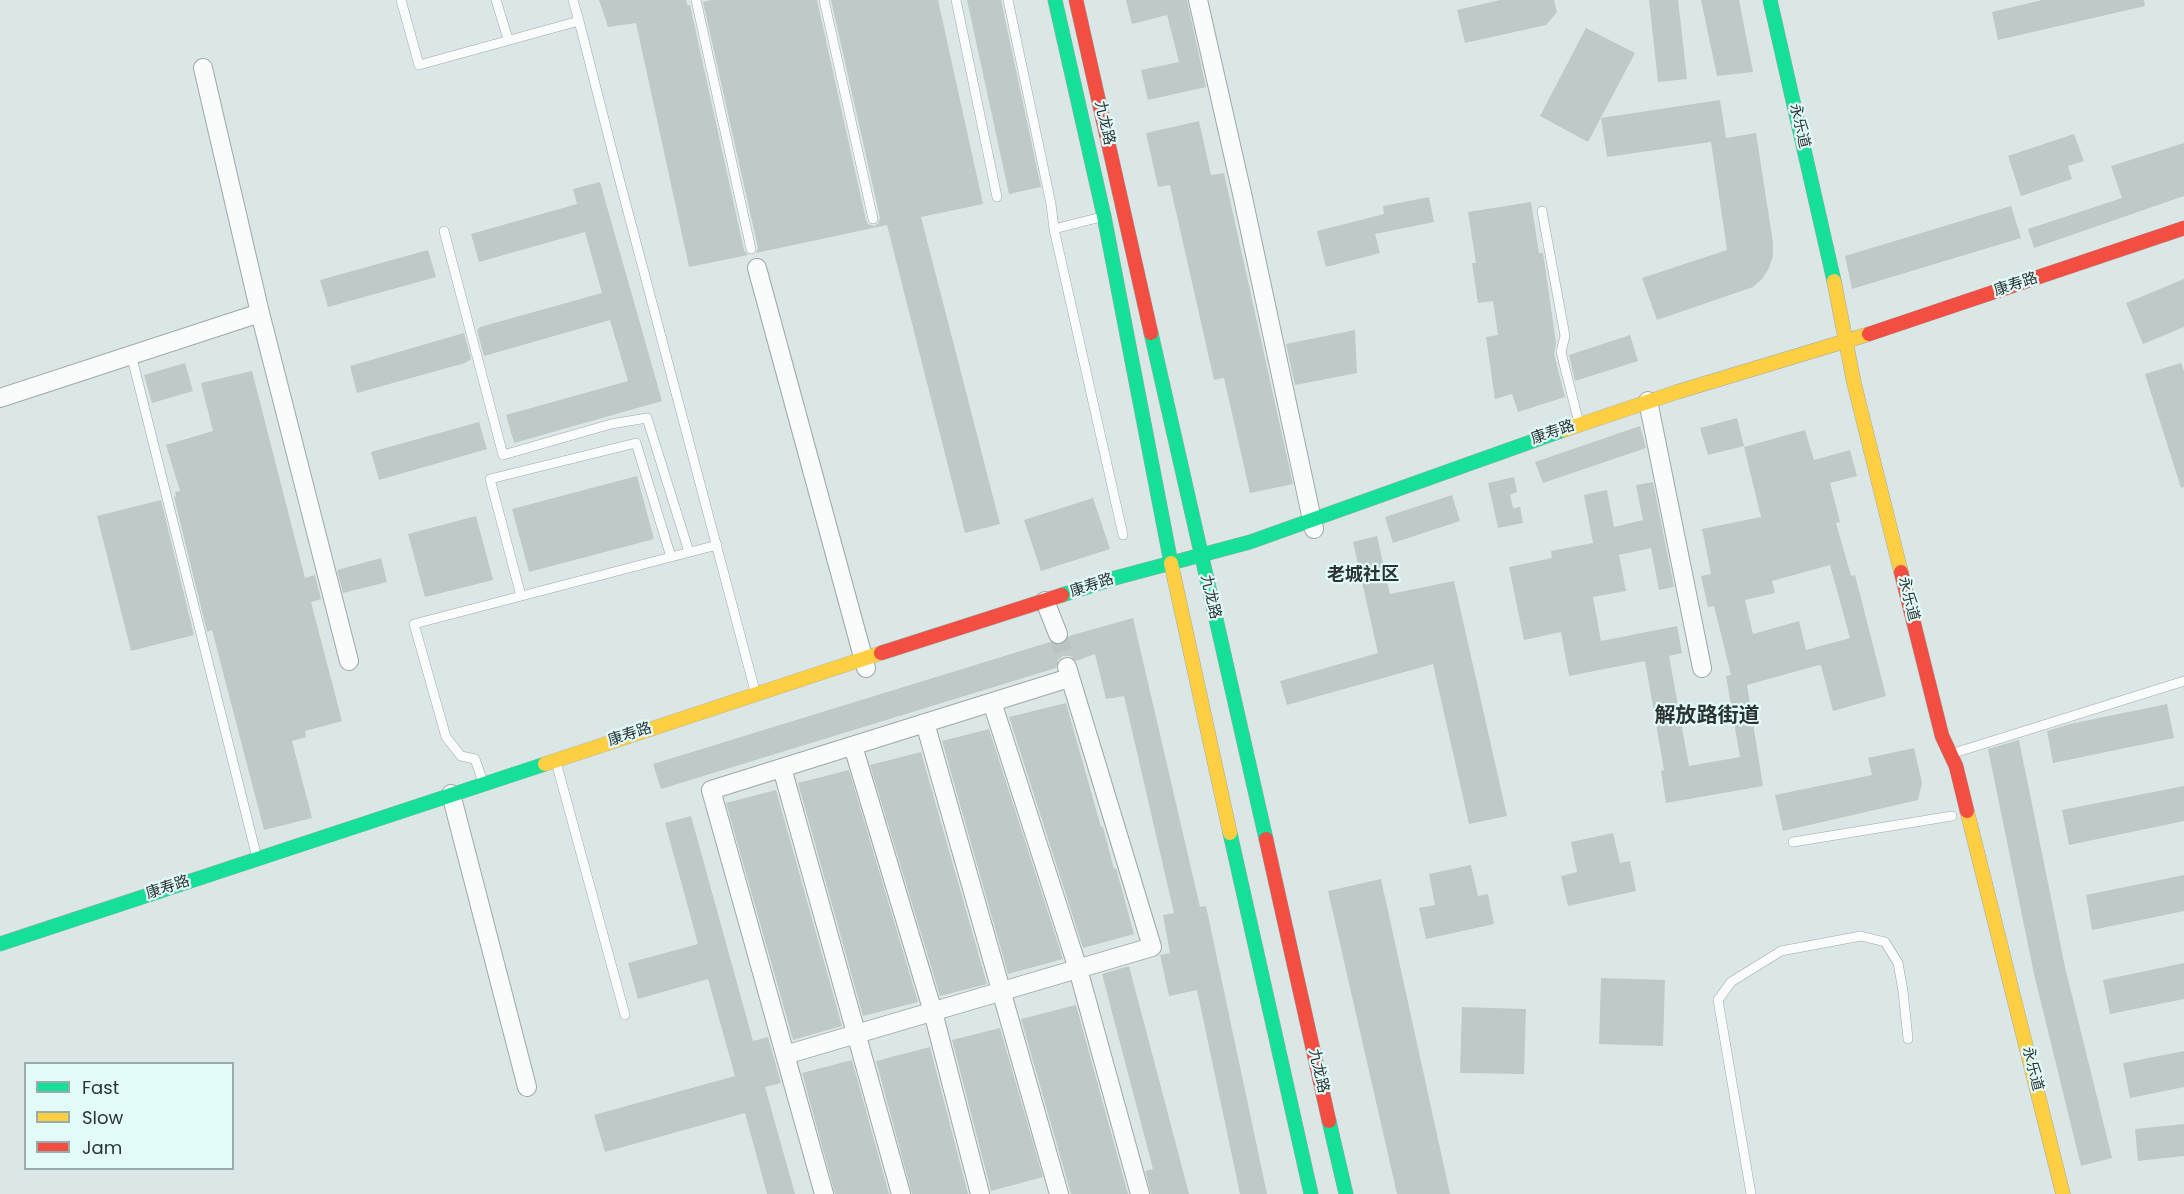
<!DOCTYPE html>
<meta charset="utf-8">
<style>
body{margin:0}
#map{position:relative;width:2184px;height:1194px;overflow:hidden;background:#dbe7e6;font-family:Poppins,sans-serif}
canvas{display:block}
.legend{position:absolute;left:24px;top:1062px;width:210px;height:108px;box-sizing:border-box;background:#e2fbf9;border:2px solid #99abaa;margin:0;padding:8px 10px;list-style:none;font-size:18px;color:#2b3433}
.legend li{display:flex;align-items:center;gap:12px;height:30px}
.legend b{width:30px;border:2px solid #99abaa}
</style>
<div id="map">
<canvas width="2184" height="1194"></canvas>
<ul class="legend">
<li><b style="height:8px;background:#16e098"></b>Fast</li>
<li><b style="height:8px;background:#ffcf43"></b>Slow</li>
<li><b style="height:8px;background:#f24e42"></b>Jam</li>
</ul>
</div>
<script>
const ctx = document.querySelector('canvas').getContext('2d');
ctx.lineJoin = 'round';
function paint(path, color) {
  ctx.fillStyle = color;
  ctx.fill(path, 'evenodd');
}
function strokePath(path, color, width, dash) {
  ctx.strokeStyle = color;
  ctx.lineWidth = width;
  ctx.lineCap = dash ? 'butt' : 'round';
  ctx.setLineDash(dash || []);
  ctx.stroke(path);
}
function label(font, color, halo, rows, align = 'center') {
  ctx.font = font + ' Poppins,"Noto Sans SC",sans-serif';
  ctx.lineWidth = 4.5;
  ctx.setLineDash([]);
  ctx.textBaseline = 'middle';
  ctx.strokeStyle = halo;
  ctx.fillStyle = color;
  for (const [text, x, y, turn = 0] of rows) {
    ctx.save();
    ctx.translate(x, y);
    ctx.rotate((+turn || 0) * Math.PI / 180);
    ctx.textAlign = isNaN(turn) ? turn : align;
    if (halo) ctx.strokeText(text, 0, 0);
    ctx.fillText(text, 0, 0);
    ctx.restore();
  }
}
const building = new Path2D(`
 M599,0H686L687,5H690L744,250L748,255L689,267L636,23L608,27Z
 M711,0H817L866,220L868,224L874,226L878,224L880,218L831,0H938L983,204L921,217L1000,524L965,533L887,225L756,253L758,248L703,2Z
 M967,0H1001L1041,187L1009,194Z
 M1126,0H1187L1206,87L1148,100L1141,70L1179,62L1167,15L1132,24Z
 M1500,0H1554L1557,12L1546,25L1465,43L1457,10Z
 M1649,0H1678L1687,79L1658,82Z
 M1701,0H1739L1753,72L1717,76Z
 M2042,0H2144L2145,6L1998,40L1992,12Z
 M1586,28L1635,53L1588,142L1540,116Z
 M1720,100L1726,138L1756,133L1773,243V256L1769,268L1762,279L1753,287L1657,320L1642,278L1727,250L1711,142L1607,157L1601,118Z
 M1199,121L1211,175L1224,173L1293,484L1250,493L1224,378L1214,380L1170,185L1158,187L1146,133Z
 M2074,134L2084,161L2068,166L2072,179L2021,196L2008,156Z
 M2184,143V196L2034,248L2028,229L2122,198L2111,166Z
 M600,182L662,401L514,443L506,415L628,381L610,320L484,356L477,330L480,327L602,293L585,232L479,262L471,234L577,204L573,189Z
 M1429,197L1434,222L1375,234L1380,253L1326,267L1317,231L1384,214L1383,206Z
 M1531,202L1539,253H1543L1546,273L1556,343L1554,354L1565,397L1518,412L1512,394L1495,399L1486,337L1498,335L1493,301L1478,303L1472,263H1476L1468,212Z
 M2011,206L2021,238L1852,289L1845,256Z
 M428,250L436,277L328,307L320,280Z
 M2184,279V327L2143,344L2126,303Z
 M1355,330L1357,373L1295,385L1286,344Z
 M464,333L471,359L465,363L357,393L350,366Z
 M1630,335L1638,361L1575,381L1569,355Z
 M185,363L193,391L152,403L144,375Z
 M2181,363L2184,371V487L2181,488L2145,374Z
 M252,371L305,578L315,575L321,599L311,602L342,721L305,731L306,737L292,741L312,818L264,830L212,630L207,632L174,497L176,496L175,492L180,491L166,445L213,431L201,383Z
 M1737,418L1744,446L1708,455L1700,428Z
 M479,422L487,449L379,480L371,452Z
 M1640,426L1646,448L1543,483L1535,462Z
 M1805,430L1814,460L1850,450L1857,476L1830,483L1840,522L1836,523L1851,576L1855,575L1886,696L1833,711L1821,666L1819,665L1747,685L1763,786L1666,803L1661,771L1664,770L1645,661L1569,676L1561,632L1524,640L1509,567L1552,558L1551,551L1593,543L1584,495L1607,490L1614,527L1643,520L1636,485L1653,482L1674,587L1659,590L1651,548L1619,555L1626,591L1593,597L1601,641L1677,626L1682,653L1669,656L1689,766L1740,757L1726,676L1731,675L1714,606L1708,607L1701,576L1711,574L1702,529L1761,517L1744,447ZM1830,565L1850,638L1806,650L1799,621L1753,634L1745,600L1775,593L1772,581Z
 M637,476L654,539L529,572L512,509Z
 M1514,477L1517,492L1510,495L1513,508L1520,507L1523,523L1498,528L1488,483Z
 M1452,495L1460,521L1393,543L1385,517Z
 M1093,498L1110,549L1041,571L1024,520Z
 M161,500L194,635L131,651L97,516Z
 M476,516L493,580L425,597L408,534Z
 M1377,536L1390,594L1454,581L1507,816L1469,824L1433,664L1287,705L1280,681L1378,653L1353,542Z
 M381,558L387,582L343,593L337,570Z
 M1133,618L1200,907L1206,906L1267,1194H1240L1197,990L1169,996L1160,955L1170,953L1163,915L1174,913L1124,696L1106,699L1095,654L1076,661L1070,656H1063L1058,660L1056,668L661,789L653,764L1050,642L1056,645H1062L1069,636Z
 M1066,703L1101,827H1103L1114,869L1116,868L1134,934L1083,948L1009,717Z
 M2167,704L2174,738L2053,763L2047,731L2070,724Z
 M989,729L1063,959L1008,974L942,741Z
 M2019,740L2065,967L2112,1158L2081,1166L2034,974L1988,749Z
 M1914,748L1922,783L1918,800L1783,831L1775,795L1872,775L1868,758Z
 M921,752L987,984L940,996L870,765Z
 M849,770L918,1002L863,1016L798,783Z
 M2184,786V821L2069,845L2062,810Z
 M776,790L842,1026L793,1040L726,803Z
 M691,816L753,1041L768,1037L781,1083L765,1087L795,1194H767L745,1113L605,1152L594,1115L735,1076L708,979L638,999L628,963L698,944L665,823Z
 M1613,833L1620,863L1630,861L1636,891L1568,906L1561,876L1577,872L1571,842Z
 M1471,865L1478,896L1488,894L1494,924L1426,939L1419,908L1435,905L1429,874Z
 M2184,875V911L2092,930L2086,895Z
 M1381,879L1450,1194H1397L1328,891Z
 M2184,963V999L2110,1014L2103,980Z
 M1129,966L1168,1114L1189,1194H1151L1145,1171L1153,1169L1102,974Z
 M1601,978L1665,980L1663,1046L1599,1044Z
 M1076,1005L1128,1194H1071L1021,1019Z
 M1462,1007L1526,1009L1524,1074L1460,1073Z
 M1000,1028L1043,1177L991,1191L952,1040Z
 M930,1047L968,1194H912L876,1061Z
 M2184,1051V1087L2130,1098L2123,1063Z
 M852,1060L889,1194H835L802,1073Z
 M2184,1124V1156L2138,1161L2135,1129Z`);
const streetTunnel = new Path2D(`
 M1058,634L1067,667`);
const lane = new Path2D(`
 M401,0L419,65L579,21L573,0
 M496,0L508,39
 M696,0L751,249
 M824,0L873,219
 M956,0L997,197
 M1008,0L1051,204L1054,229
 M579,21L619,178L755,691
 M1542,211L1565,336L1561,352L1579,423
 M1101,217L1054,229L1123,535
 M444,231L503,455L611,424L647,418L689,552
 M131,354L257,858
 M521,596L490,479L636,443L671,557
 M1954,753L2184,681
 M556,762L625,1015
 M483,782L475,759L461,756L446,737L414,624L717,545
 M1793,842L1952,816
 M1751,1194L1718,1000L1731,982L1781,951L1861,936L1885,942L1898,963L1903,991L1908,1039`);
const street = new Path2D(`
 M1198,0L1243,198L1314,529
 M203,68L260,313L349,661
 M757,268L866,668
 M0,398L260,313
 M1648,401L1702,668
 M1045,601L1058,634
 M992,702L1078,969L1140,1194
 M925,723L1059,1194
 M853,746L933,1012L980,1194
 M782,768L901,1194
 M451,794L527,1087
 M785,1055L1152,947L1067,667
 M824,1194L711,790L1069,678`);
const fast = new Path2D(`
 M1055,0L1104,216L1171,563
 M1770,0L1834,281
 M1151,333L1266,839
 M1062,595L1115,578L1250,542L1564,430
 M1230,833L1311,1194
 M0,944L545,764
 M1329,1121L1346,1194`);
const slow = new Path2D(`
 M1834,281L1854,383L1901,572
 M1564,430L1677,392L1869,334
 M1171,563L1230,833
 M545,764L881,653
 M1967,811L2063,1194`);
const jam = new Path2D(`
 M1076,0L1151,333
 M1869,334L2184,228
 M1901,572L1942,736L1956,766L1967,811
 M881,653L1062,595
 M1266,839L1329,1121`);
const streetNames = [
 ["九龙路",1104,123,77],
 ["永乐道",1799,126,77],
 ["康寿路",2016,285,-18],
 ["康寿路",1553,433,-19],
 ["康寿路",1092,586,-18],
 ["九龙路",1210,597,77],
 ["永乐道",1908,599,76],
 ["康寿路",630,735,-18],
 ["康寿路",168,888,-18],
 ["永乐道",2032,1069,76],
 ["九龙路",1318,1071,77]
];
const quarterNames = [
 ["老城社区",1363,575]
];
const districtNames = [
 ["解放路街道",1707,717]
];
paint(building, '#bfc9c8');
strokePath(streetTunnel, '#b8c3c2', 18, [18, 9]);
strokePath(lane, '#9ea8a7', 10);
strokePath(street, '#9ea8a7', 20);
strokePath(fast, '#9ea8a7', 15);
strokePath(slow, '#9ea8a7', 15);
strokePath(jam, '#9ea8a7', 15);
strokePath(lane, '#fafbfb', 9);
strokePath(street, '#fafbfb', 18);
strokePath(fast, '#16e098', 14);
strokePath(slow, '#ffcf43', 14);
strokePath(jam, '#f24e42', 14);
label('15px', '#2b3433', '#e2fbf9', streetNames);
label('bold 18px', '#2b3433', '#e2fbf9', quarterNames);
label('bold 21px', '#2b3433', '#e2fbf9', districtNames);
</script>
